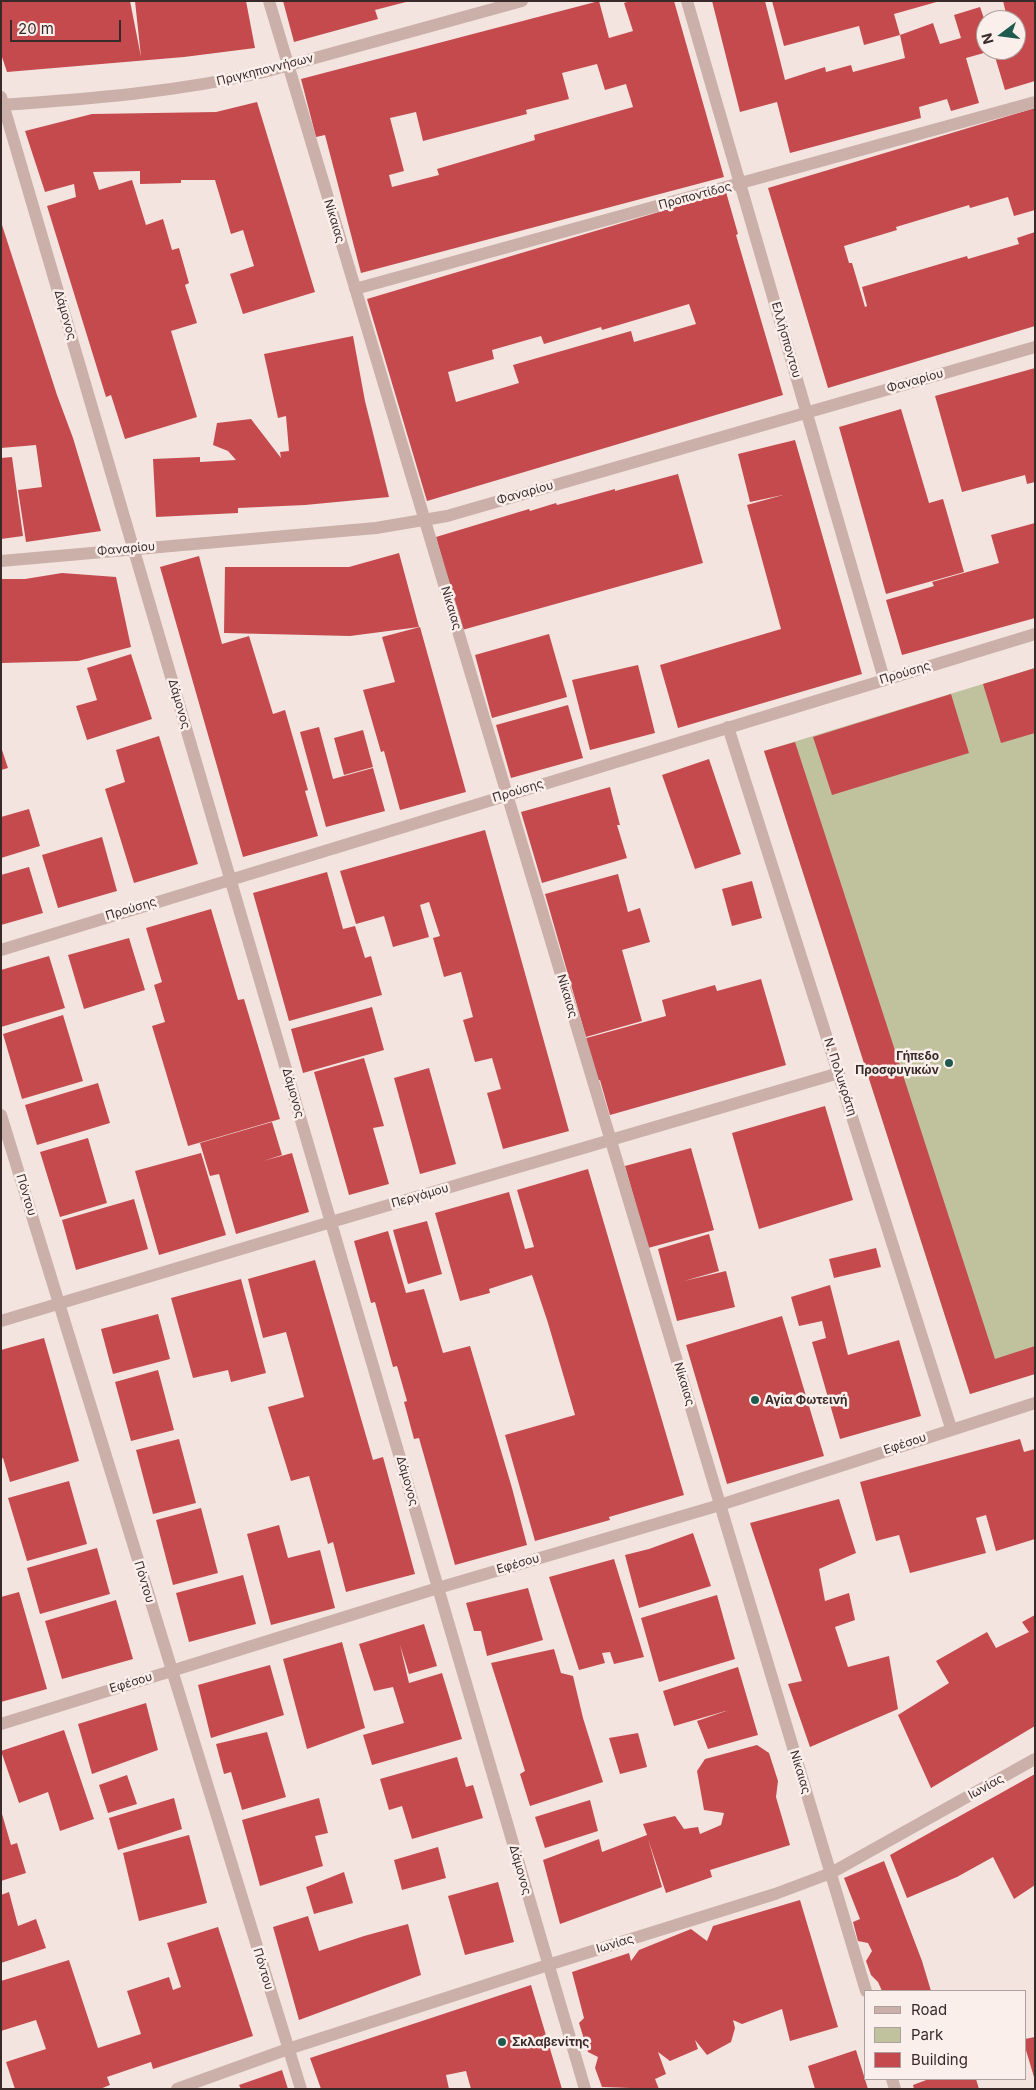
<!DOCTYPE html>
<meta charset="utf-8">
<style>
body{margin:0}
#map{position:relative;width:1036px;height:2090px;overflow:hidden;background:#f3e4df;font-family:Inter,sans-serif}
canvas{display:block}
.frame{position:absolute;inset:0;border:2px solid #392a2a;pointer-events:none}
.legend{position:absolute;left:864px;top:1990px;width:162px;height:90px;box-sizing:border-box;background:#faefeb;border:1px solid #ada09e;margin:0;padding:6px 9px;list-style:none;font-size:15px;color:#392a2a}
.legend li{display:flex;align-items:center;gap:10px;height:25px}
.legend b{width:25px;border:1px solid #ada09e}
.north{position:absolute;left:976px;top:10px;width:50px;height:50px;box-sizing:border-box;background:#faefeb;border:1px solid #ada09e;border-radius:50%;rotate:255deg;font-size:14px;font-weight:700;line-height:20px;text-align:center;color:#392a2a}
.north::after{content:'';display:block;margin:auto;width:18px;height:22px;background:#1f5a4e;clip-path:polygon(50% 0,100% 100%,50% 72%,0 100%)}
.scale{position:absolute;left:10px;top:20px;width:111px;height:22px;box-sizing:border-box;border:2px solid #392a2a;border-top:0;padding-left:6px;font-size:15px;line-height:18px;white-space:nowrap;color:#392a2a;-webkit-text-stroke:4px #faefeb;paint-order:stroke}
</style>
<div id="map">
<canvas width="1036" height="2090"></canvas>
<div class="frame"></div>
<ul class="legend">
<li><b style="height:6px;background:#cbb0aa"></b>Road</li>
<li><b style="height:14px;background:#c0c29e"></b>Park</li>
<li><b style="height:14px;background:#c54a4e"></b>Building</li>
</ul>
<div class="north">N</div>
<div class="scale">20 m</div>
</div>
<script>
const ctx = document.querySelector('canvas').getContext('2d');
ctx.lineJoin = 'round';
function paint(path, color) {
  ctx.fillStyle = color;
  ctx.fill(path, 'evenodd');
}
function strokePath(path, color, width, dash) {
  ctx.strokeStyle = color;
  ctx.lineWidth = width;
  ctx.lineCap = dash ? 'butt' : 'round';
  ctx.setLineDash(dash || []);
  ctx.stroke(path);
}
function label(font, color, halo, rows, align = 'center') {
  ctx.font = font + ' Inter,sans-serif';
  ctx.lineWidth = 5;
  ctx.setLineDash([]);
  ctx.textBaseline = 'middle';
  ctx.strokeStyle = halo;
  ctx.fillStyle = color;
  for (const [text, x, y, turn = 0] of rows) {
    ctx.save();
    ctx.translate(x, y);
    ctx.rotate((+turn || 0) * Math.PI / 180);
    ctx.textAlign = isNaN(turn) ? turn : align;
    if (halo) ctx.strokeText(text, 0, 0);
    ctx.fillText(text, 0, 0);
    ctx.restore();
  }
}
const green = new Path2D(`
 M1035,668V1374L970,1394L764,751Z`);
const building = new Path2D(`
 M1,1H130L141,57L135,1H246L255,48L184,57L7,72L1,54Z
 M283,1H405L406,2L375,10L378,19L294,42Z
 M599,1L609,38L633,31L624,3L630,1H674L724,177L361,273L325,135L316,137L301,79ZM597,64L605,90L626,84L633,107L534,135L535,140L437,169L439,175L392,187L389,175L404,171L390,118L416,112L423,141L527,114L526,110L569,99L562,73Z
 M712,1H765L785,80L825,67L826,72L851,65L853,72L905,58L900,35L864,45L859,26L784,46L772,1H940L894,14L900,35L933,23L940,44L961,38L954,15L980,7L986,24V50L991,51L966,58L979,103L951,111L947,99L919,107L921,118L790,153L777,102L740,112Z
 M1003,1H1035V81L1005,90L993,50H1016V20H998L1007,17Z
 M257,102L315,292L243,314L230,274L254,266L243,230L231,234L215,180H181V183L140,184V171L93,172L99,190L132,180L146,225L163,219L172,250L179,248L189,283L185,285L197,323L171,331L197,417L125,439L111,395L106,397L47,206L76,197L74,184L45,192L25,131L92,114L216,112Z
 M1035,108V210L1014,216L1008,197L970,208L969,205L896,227L897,230L844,246L849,263H852L865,307L867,306L862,287L967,256L968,259L1019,244L1017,238L1035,232V326L828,388L768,188Z
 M726,192L738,234L736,235L783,395L427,501L367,299ZM689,304L696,324L634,342L631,331L513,365L519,383L456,402L448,372L494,359L492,350L541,336L544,344L601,327L602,330Z
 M1,222L57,395L73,438L101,531L26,542L18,490L42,487L36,445L1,448Z
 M353,336L365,401L389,497L305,505L238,508V513L156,517L153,459L200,457V462L236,460L228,451L213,445L217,423L251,419L281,458L280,452L289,451L286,416L278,418L264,354Z
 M1035,368V482L1027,484L1025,475L962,492L935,396Z
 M901,409L929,503L943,499L964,572L886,594L839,427Z
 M795,440L862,674L678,728L660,665L781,629L747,505L783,495L750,502L738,454Z
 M12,457L23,536L1,539V458Z
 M678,474L703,563L462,630L436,537L529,509L530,511L556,503L557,505L615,489V491Z
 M1035,523V618L902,655L886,600L934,586L932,582L999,563L991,535Z
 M399,553L419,627L350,636L224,633L225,567H349Z
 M199,556L222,644L249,636L273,714L285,710L308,790L305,791L318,836L243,857L160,567Z
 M62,573L116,577L131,647L78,661L1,663V579H25Z
 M420,627L466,792L400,810L384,751L381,752L363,690L395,682L382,637Z
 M549,634L567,697L492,718L475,655Z
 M131,654L152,719L87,740L76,706L97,700L87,668Z
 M638,665L655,733L590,750L572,680Z
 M1035,668V733L1001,743L983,684Z
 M951,694L969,753L832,795L813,737Z
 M568,705L583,758L511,778L496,725Z
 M319,727L333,779L373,768L385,811L326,827L300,732Z
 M363,730L373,767L344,775L334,738Z
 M159,736L198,864L134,883L105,789L125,782L116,750Z
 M795,742L995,1359L1035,1346V1374L970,1394L764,751Z
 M1,747L8,768L1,770Z
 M709,759L741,854L695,869L662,775Z
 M610,787L620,825H617L627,858L542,883L521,812Z
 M29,809L40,846L1,858V817Z
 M485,830L569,1131L503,1149L487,1093L501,1089L492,1058L475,1062L463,1020L473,1017L461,972L444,977L433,938L440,936L429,902L420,905L429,937L393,947L384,916L356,924L340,871Z
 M102,837L117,891L58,908L42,855Z
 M29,867L43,913L1,925V875Z
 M327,872L343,929L355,926L365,958L371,956L382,995L289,1021L253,893Z
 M618,874L628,912L640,908L650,942L622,950L642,1021L586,1037L545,894Z
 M752,881L762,918L732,926L722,889Z
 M211,909L238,1000L244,999L280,1119L188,1146L152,1026L165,1022L154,985L162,982L146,928Z
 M129,938L145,990L84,1009L68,955Z
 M49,956L65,1008L1,1027V970Z
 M761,979L786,1065L610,1115L600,1080L595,1081L583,1039L666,1016L662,1000L715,985L717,991Z
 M372,1007L384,1050L303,1073L291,1029Z
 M63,1015L83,1081L22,1099L3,1034Z
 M364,1058L384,1126L373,1128L389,1184L349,1195L314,1072Z
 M429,1068L456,1164L420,1174L394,1078Z
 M98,1083L110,1123L37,1145L25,1105Z
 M825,1106L853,1200L759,1229L732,1133Z
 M272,1122L282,1155L263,1161L292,1153L309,1212L236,1234L219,1174L210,1176L200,1143Z
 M88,1138L107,1203L60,1217L40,1152Z
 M691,1148L714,1230L648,1248L625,1166Z
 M201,1153L226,1235L159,1255L135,1171Z
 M588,1169L684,1495L609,1517L610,1520L535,1541L505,1435L575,1415L548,1323L532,1275L489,1289L490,1293L460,1301L435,1213L509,1192L525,1249L534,1247L517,1190Z
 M134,1199L148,1249L76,1270L62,1220Z
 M427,1221L442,1274L408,1284L393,1230Z
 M388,1231L406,1293L424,1289L443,1353L470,1346L512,1488L527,1545L455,1565L419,1438L414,1439L404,1402L407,1401L397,1366L393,1367L375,1302L371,1303L354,1241Z
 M709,1234L719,1271L684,1281L726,1271L735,1307L677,1321L658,1249Z
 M876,1248L881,1267L834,1278L829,1259Z
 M315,1260L373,1460L383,1457L415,1574L346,1592L333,1542L328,1544L309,1476L291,1481L268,1407L304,1397L286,1332L263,1338L248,1279Z
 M241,1279L266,1373L231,1382L228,1370L193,1378L171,1298Z
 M830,1285L848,1355L899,1340L921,1416L840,1439L812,1342L826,1338L822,1321L799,1326L791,1297Z
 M158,1314L170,1359L113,1374L101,1329Z
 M782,1316L824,1456L727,1484L686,1345Z
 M44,1338L79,1461L10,1482L3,1458L1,1459V1350Z
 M158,1370L174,1430L131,1441L115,1382Z
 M179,1439L196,1503L153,1514L136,1450Z
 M1020,1439L1024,1452L1035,1449V1539L996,1551L986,1515L976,1518L986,1553L910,1573L899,1535L876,1541L860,1482Z
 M69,1481L87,1544L27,1561L8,1498Z
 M839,1499L856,1553L819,1569L825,1601L849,1593L855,1620L835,1627L848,1667L889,1656L898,1709L810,1747L788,1684L802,1681L750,1523Z
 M201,1508L218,1573L173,1585L156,1520Z
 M279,1525L288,1558L320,1550L335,1608L271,1625L247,1534Z
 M693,1533L711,1586L639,1608L625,1555L649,1549Z
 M97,1548L110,1594L40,1614L27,1568Z
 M614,1559L644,1657L614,1664L610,1652L602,1653L605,1663L579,1670L549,1577Z
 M243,1575L256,1624L189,1642L176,1593Z
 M528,1588L543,1640L487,1656L481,1631H474L466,1603Z
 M19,1592L47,1689L1,1702V1597Z
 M717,1595L735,1659L659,1682L641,1618Z
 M116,1600L133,1659L62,1679L45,1621Z
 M1035,1615V1726L931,1788L898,1715L949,1683L936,1661L987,1632L996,1648L1029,1632L1022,1622Z
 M424,1624L437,1666L409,1674L400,1645L409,1683L442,1673L462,1739L372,1765L363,1735L404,1723L393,1687L374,1691L359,1644Z
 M342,1642L365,1728L307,1749L283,1659Z
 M554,1649L561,1673L573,1676L583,1718L603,1782L530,1806L520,1774L525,1771L491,1663Z
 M270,1665L284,1715L211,1738L198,1685Z
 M738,1667L758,1735L708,1749L697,1721L729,1710L674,1726L663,1691Z
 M146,1703L158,1750L92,1774L78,1724Z
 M64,1730L94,1819L60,1831L48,1792L19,1803L1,1751Z
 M267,1732L286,1797L242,1810L231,1772L224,1774L216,1744Z
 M638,1733L647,1767L620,1774L609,1738Z
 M757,1745L769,1753L778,1781L776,1797L790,1845L710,1870L712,1877L666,1893L648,1839L662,1887L560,1924L543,1860L599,1839L602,1852L647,1835L643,1824L675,1816L684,1829L698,1827L700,1834L721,1825L724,1813L704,1810L697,1771L705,1759Z
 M457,1757L466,1787L473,1785L483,1818L412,1839L402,1806L389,1810L380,1779Z
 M1035,1774V1885L1014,1899L993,1857L957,1877L907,1898L890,1855Z
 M127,1775L137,1804L108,1813L99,1785Z
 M174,1798L182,1829L118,1850L109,1818Z
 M319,1798L328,1833L315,1836L323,1866L260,1886L242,1820Z
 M590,1800L598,1831L545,1848L535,1817Z
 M2,1814L11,1845L17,1843L26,1873L1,1881Z
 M189,1835L207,1903L139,1921L123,1853Z
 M438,1847L446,1878L402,1890L394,1860Z
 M884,1861L922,1961L931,1991H882L878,1982L871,1975L866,1961L872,1951L868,1943L858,1941L853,1922L860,1919L844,1878Z
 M344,1872L353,1903L314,1914L306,1887Z
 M498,1882L514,1942L465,1955L448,1896Z
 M9,1892L18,1926L36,1919L46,1948L1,1963V1895Z
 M800,1900L838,2027L790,2041L782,2009L742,2024L733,2020L735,2028L731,2042L707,2055L695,2040L698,2049L670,2061L658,2052L666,2074L655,2079L659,2089L602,2087L595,2068L598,2057L588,2052L579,2023L584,2018L572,1972L629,1953L631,1961L639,1950L691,1929L707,1941L713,1926Z
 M308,1916L319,1951L364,1936L408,1924L421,1975L299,2020L273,1927Z
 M218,1927L253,2036L153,2069L151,2062L107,2077L110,2085L100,2089H15L6,2062L46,2049L36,2020L1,2031V1981L69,1960L98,2048L141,2034L127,1991L169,1977L173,1990L181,1987L167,1943Z
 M531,1985L562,2089H471L466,2071L446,2075L449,2089H321L310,2058Z
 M1035,2037V2077H1034L1025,2047V2039Z
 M856,2050L868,2089H815L808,2066Z
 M282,2070L288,2089H241L239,2085Z
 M929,2079H976L979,2089H914L913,2085Z`);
const minor = new Path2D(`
 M269,1L866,1991
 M687,1L884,679
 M1,97L585,2089
 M1,105C90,99 177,92 264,72L522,1
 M355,289L1035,102
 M1,561L376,528L447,516L1035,347
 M728,727L951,1428
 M1,950L1035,634
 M1,1115L301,2089
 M1,1321L331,1222L839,1073
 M1,1724L438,1588L720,1505L1035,1403
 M892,2079L895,2089
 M177,2089L288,2049L548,1965L775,1894L831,1873L1035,1759`);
const markers = [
 [949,1063,5,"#1f5a4e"],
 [755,1400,5,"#1f5a4e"],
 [502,2042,5,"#1f5a4e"]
];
const streetNames = [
 ["Πριγκηποννήσων",265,70,-14],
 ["Προποντίδος",695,196,-15],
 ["Νίκαιας",334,221,73],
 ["Δάμονος",65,315,74],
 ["Ελλήσποντου",786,340,74],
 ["Φαναρίου",915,381,-16],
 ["Φαναρίου",525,493,-16],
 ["Φαναρίου",126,549,-5],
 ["Νίκαιας",451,608,73],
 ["Προύσης",905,673,-17],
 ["Δάμονος",179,704,74],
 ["Προύσης",518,791,-17],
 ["Προύσης",131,909,-17],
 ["Νίκαιας",567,996,73],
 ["Ν. Πολυκράτη",840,1077,72],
 ["Δάμονος",293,1093,74],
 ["Πόντου",26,1195,73],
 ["Περγάμου",420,1196,-16],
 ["Νίκαιας",684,1384,73],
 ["Εφέσου",905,1444,-18],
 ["Δάμονος",407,1481,74],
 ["Εφέσου",518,1564,-16],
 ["Πόντου",144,1582,73],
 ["Εφέσου",131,1683,-17],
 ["Νίκαιας",800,1772,73],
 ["Ιωνίας",986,1787,-29],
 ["Δάμονος",520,1870,74],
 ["Ιωνίας",615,1944,-17],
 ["Πόντου",263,1969,73]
];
const poiNames = [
 ["Γήπεδο",939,1056,"right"],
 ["Προσφυγικών",939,1070,"right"],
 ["Αγία Φωτεινή",765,1400],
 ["Σκλαβενίτης",512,2042]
];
paint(green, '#c0c29e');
paint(building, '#c54a4e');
strokePath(minor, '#cbb0aa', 12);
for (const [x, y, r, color] of markers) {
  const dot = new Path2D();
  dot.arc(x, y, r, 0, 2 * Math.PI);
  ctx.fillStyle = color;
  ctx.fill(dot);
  strokePath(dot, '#faefeb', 2);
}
label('12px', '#392a2a', '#faefeb', streetNames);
label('bold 12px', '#392a2a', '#faefeb', poiNames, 'left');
</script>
